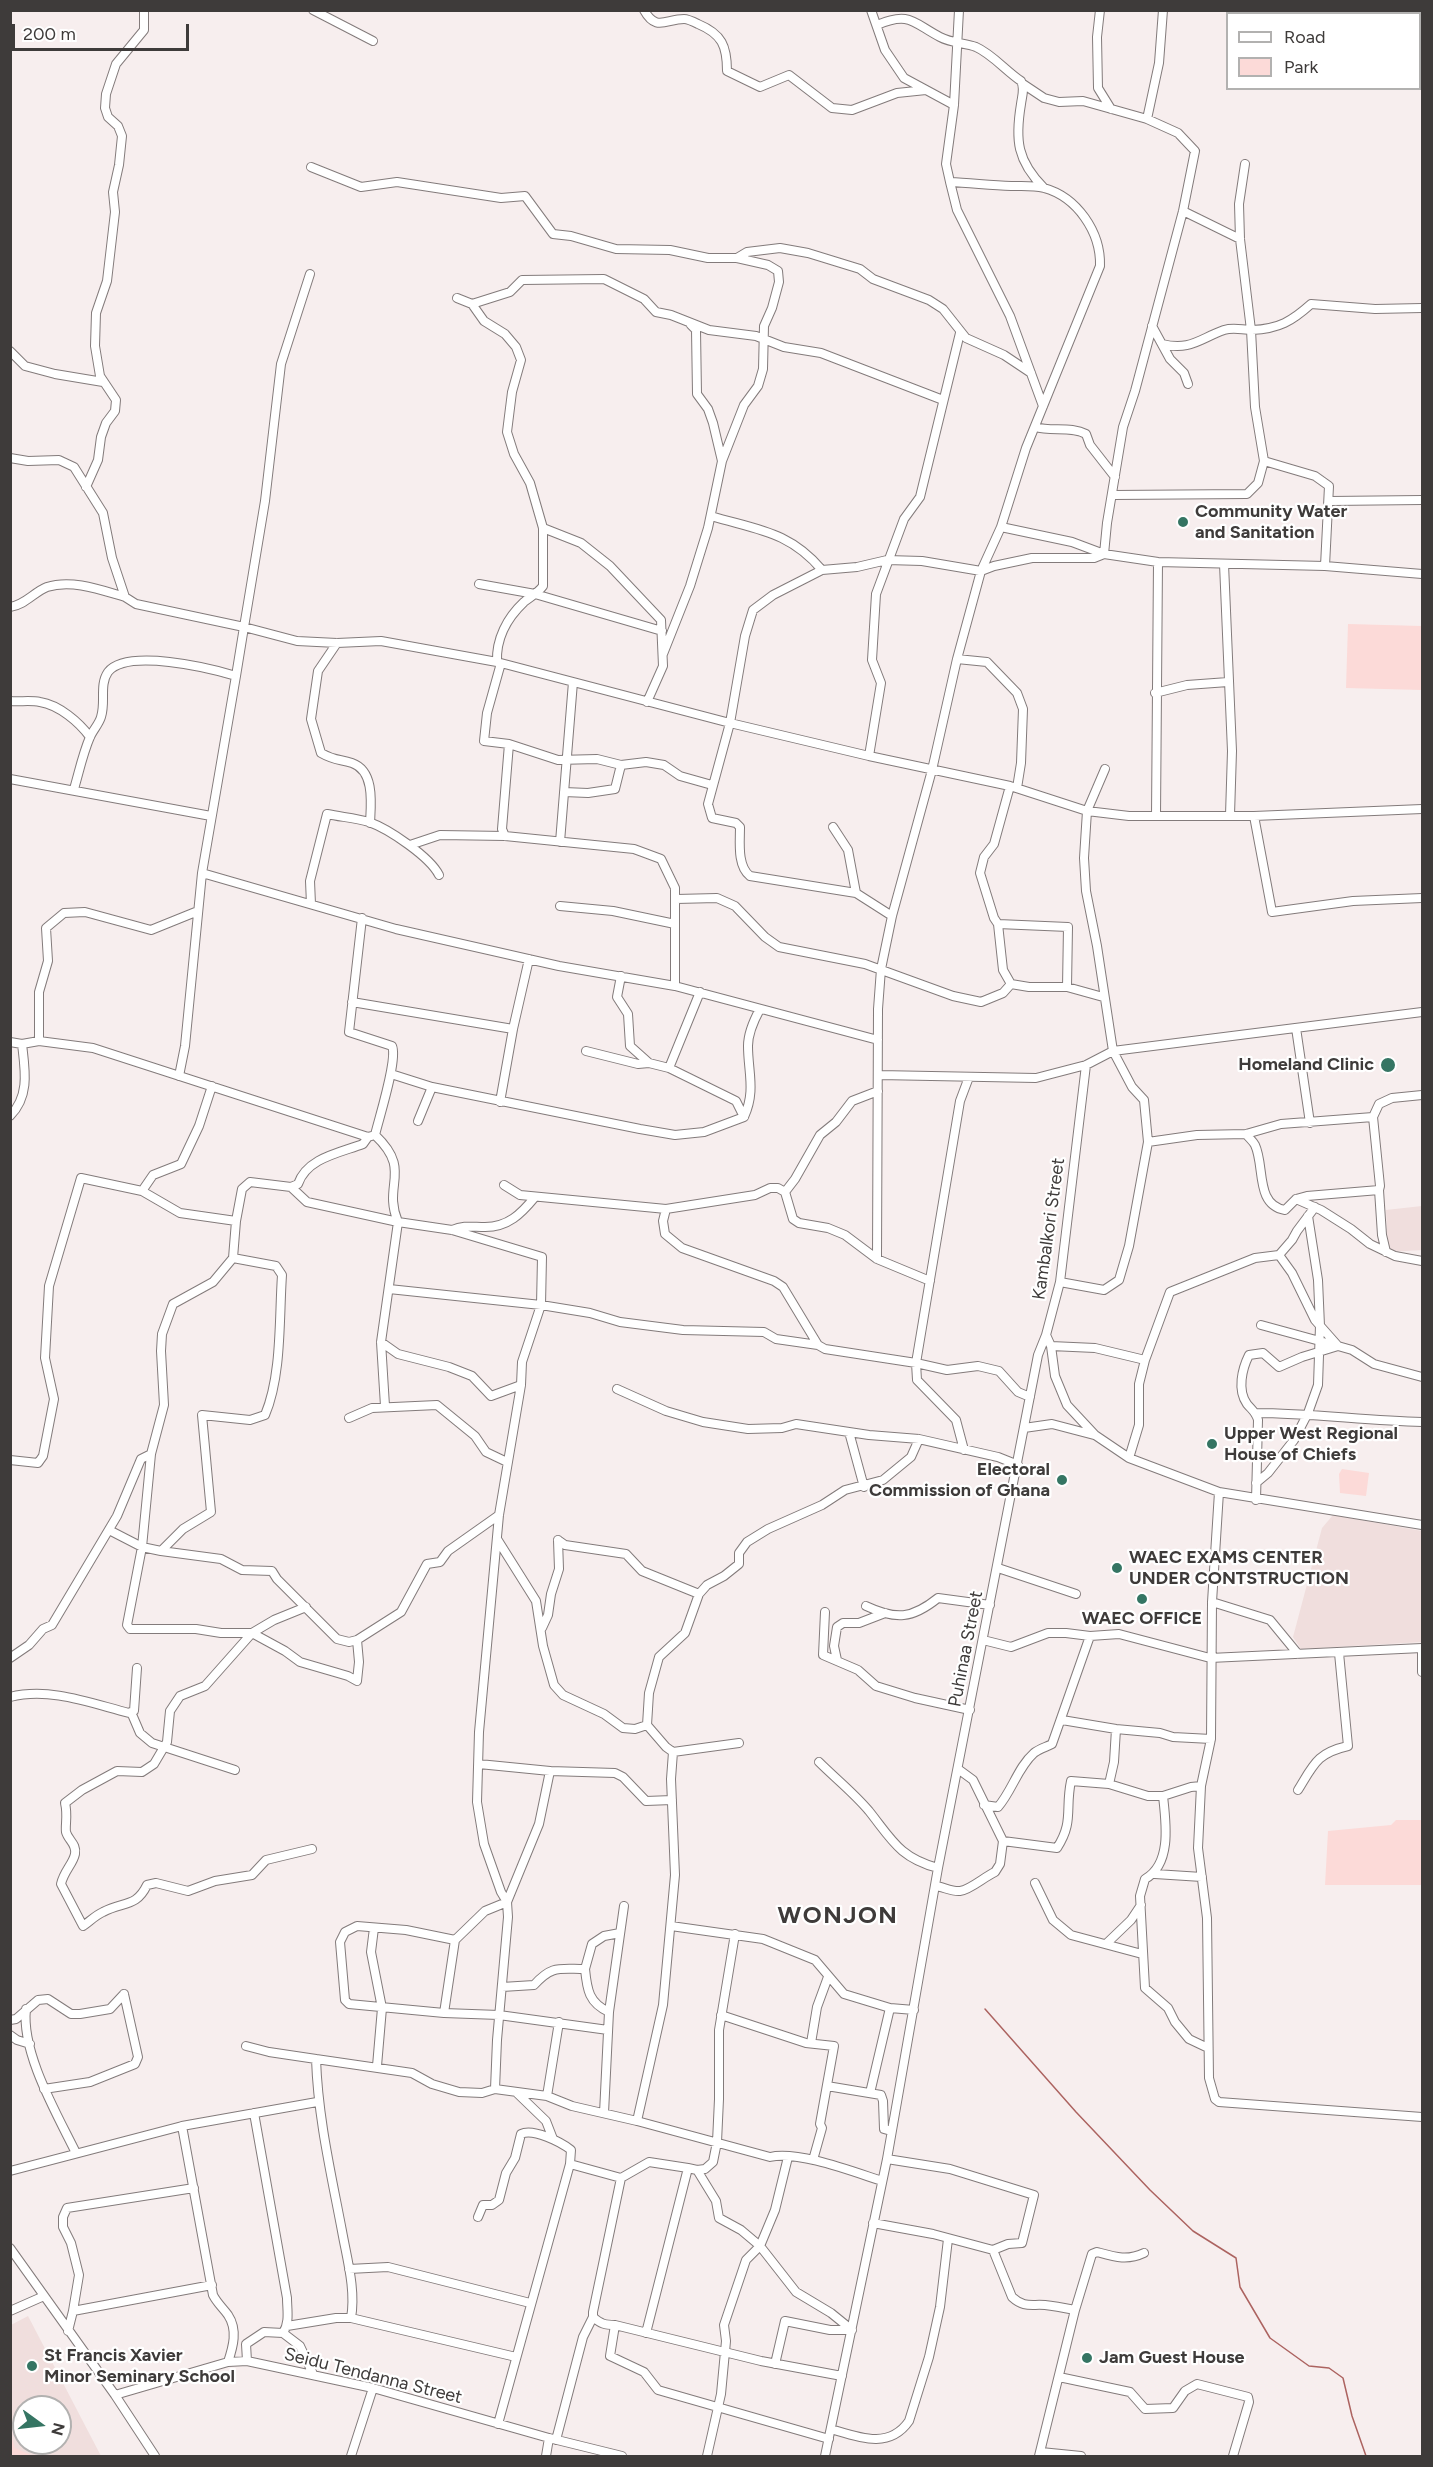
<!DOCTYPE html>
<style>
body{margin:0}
#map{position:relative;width:1433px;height:2467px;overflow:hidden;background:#f7eeee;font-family:Figtree,sans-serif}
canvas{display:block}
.frame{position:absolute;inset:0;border:12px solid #3e3b3a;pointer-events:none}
.legend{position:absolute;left:1226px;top:12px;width:195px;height:78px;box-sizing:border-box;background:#fff;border:2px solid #b2b1b0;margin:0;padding:8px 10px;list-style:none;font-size:18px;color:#3e3b3a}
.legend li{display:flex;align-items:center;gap:12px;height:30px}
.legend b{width:30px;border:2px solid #b2b1b0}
.north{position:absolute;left:12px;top:2395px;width:60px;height:60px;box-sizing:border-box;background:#fff;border:2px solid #b2b1b0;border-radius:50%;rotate:105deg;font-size:16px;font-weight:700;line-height:24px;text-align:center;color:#3e3b3a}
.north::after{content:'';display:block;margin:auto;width:21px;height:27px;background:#357563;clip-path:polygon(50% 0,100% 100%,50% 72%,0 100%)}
.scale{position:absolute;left:12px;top:24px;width:177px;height:27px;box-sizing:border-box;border:3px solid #3e3b3a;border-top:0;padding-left:8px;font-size:18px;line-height:21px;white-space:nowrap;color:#3e3b3a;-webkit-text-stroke:4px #fff;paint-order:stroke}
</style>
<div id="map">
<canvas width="1433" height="2467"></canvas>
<div class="frame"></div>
<ul class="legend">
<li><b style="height:8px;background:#fff"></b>Road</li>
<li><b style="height:16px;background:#fcdad8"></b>Park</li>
</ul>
<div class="north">N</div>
<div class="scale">200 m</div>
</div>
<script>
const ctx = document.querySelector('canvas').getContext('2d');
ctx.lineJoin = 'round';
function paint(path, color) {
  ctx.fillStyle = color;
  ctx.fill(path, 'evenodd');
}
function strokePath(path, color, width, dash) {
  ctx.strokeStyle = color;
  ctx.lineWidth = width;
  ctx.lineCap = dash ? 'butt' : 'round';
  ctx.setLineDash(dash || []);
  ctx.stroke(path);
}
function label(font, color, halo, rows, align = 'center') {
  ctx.font = font + ' Figtree,sans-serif';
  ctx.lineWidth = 4.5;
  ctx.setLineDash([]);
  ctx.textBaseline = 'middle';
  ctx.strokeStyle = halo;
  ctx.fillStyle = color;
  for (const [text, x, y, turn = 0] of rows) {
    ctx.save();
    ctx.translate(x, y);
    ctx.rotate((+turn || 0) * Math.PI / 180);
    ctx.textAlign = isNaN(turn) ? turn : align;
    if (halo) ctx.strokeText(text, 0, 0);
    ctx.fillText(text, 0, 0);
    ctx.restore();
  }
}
const built = new Path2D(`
 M1422,1206V1250L1388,1252L1386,1210Z
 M1333,1515L1422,1531V1642L1301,1649L1293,1637L1322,1528Z
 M28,2316L101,2456H11V2325ZM24,2407H60V2443H24Z`);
const green = new Path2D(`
 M1348,624L1422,626V690L1346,688Z
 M1342,1469L1369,1473L1366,1496L1340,1493L1339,1474Z
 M1396,1820H1422V1885H1325L1328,1831L1391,1825Z
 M11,2435L15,2448L33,2456H11Z`);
const stream = new Path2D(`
 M985,2009L1076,2112L1150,2190L1193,2231L1236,2258L1240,2287L1270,2338L1309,2366L1329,2368L1343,2378L1352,2416L1366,2456`);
const minor = new Path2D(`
 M313,10L373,41
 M644,10C656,32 666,19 684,19C688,19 694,22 698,24C722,34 727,46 727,71L760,87L789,75L832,108L852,110L897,93L926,90
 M871,10L885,50L904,78L954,105
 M1100,10L1097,37L1098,88L1111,109
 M877,25C910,11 913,23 940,37C951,43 965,43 976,47C992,54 1006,71 1021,81C1025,88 1022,96 1021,104C1015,140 1017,161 1044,188
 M1147,119L1159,63L1163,10
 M311,167L361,187L397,182L501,198L525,196L553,234L571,236L616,249L670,250L708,258H737L768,265L778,271L779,282L772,308L764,326L763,369L758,386L744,405L722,461
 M950,182L957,210L1010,316L1043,406
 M1183,211L1240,239
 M737,258L747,252L780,248L808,253L860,269L873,279L929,300L943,309L966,338L1004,355L1031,373
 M457,298L472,304L484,321L505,334L516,347L521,360L512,392L507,432L514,454L530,483L543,528V586C538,593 530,597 524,602C507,618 496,639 497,662
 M472,304L510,292L522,280L604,279L644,299L656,312L671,315L709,330L756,336L784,347L821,353L943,400
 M1152,326L1170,359L1184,373L1188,384
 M1162,344C1190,351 1199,339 1224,330C1234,327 1242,330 1252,330C1279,329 1292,321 1311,304L1375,309L1422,308
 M10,351L25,366L55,374L103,382
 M1035,427C1051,432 1071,426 1086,434L1090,445L1115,477
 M10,458L28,461L59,460L74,467L103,513L112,558L125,597L136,604L244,627L265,501L281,364L310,274
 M1264,461L1315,476L1329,486L1325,566
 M86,487L98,460L101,437L106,423L115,411L116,400L100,376L95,346L96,313L107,281L115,212L113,192L119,165L122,136L118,126L108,117L105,108L106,94L116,64L144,30V10
 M1113,495L1247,494L1258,483L1264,461L1255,407L1251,330L1240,239L1239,204L1245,164
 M1330,501L1422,500
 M711,516C757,530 789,531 822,570
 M1001,527L1072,542L1104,554L1107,523L1123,427L1135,391L1183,211L1195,151L1178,133L1147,119L1083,101L1059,102L1044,98L1023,84
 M543,528L581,543L610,566L661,620L663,666L647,702
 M1224,564L1232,751L1230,815
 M479,584L535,594L662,631
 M10,607C25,605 34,592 47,587C72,579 101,590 125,597
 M337,643L318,671L311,719L321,753C335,761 340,759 352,763C375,771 371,804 370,823
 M663,654L690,586L708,528L722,461L713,423L708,409L697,394L696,330L691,325
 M957,659L987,662L1017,693L1023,709L1021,763L1017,788
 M501,663L487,713L484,741L509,744L558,760L597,759L621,765L615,789L588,793L564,792
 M236,676L202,873L396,929L559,966L675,986L878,1040
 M1155,693L1187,685L1228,682
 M10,701C20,702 30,700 40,702C59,705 79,722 90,737
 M869,756L881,683L872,660L876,594L904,519L920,497L960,333
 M621,765L646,762L664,765L680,776L712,785
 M10,779L211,816
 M1010,786L994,844L984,857L980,873L994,918L998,924L1003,970L1011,984L1029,987H1067L1103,997
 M74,789C79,772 83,753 90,737C93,730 99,724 101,717C106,702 99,685 108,672C127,648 210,668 236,676L244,627L297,641L337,643L381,641L497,662L730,723L869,756L1010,786L1087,811L1129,816H1254L1422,809
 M1156,816L1158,562
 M1254,816L1272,912L1353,901L1422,898
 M833,827L848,850L856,893
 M505,836L502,829L509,744
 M560,842L573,682
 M410,845L440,835L505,836L634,849L661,859L675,888V986
 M676,899L717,898L735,906L765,937L779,947L865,964L953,996L981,1002L1003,993L1011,984
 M311,904L310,881L327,814C341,817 356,818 369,822C389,829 430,857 439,875
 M560,906L613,911L675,924
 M892,916L856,893L750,876C737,866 740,842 740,827L736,823L712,818L708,804L730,723L745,636L753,610L773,595L822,570L857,567L887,560L922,561L981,571L994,566L1032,558H1094L1104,554L1158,562L1325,566L1422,574
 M998,924L1068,927L1067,987
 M621,976L617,997L628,1014L630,1046L649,1063L669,1068L736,1101L744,1117
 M352,1002L513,1029
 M1296,1028L1310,1123
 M39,1041V992L48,961L46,928L64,913L85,912L151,930L198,911
 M10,1042L22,1044L39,1041L93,1048L368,1137L375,1135C379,1118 398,1059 392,1046L349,1032L362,918
 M586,1051L638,1064L649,1063
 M1086,1065L1060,1282L1046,1335L1051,1346L1055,1376L1067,1405L1095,1435L1129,1458L1219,1492L1422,1525
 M669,1068L700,992
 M391,1074L432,1087
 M879,1075L1036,1078L1086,1065L1113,1051L1422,1012
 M179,1076L185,1046L202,873
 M500,1102L513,1029L529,959
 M10,1116C30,1096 25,1070 22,1044
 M418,1121L432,1087L640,1129L675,1135L704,1132L744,1117C756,1091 748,1072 748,1046C748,1033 754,1020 760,1009
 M1246,1134C1249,1138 1253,1141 1255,1145C1265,1166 1255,1205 1285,1210L1296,1199L1307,1196L1379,1190L1380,1186L1373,1117
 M375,1135C413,1171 382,1184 398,1222L381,1342L385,1406
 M1148,1142L1197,1135L1246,1134L1281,1124L1373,1117L1379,1104L1392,1098L1422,1095
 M504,1185L520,1195L666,1209L755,1195L770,1188H778L785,1192L793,1219L799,1223L828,1228L845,1235L877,1259L930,1281
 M291,1187L307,1202L398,1222L452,1230L542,1257L541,1305L522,1362L521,1385L499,1515L479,1732L477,1802L484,1844L501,1892L507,1902L508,1917L497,2040L495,2089
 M1379,1190L1382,1235L1386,1252
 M142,1191L153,1175L181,1164L199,1126L212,1086
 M785,1192L795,1179L820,1135L836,1122L852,1101L878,1091
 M1296,1199L1321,1210L1351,1229L1370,1244L1395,1256L1422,1261
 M666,1209L663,1221L665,1234L682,1248L774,1281L783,1287L818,1345
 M452,1230C464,1225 472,1227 485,1227C508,1227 521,1214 535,1197
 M1279,1255L1292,1273L1315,1320L1338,1346L1352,1350L1374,1364L1422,1377
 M877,1259L878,1009L881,969L892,916L932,770L957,659L981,571L1001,527L1026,448L1100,266C1101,232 1077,197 1044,188C1033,185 1021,186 1011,186C990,185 970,183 950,182L946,164L954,105L959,10
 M1060,1282L1104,1290L1119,1280L1129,1246L1148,1142L1144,1100L1132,1087L1113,1051L1097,946L1086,891L1084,858L1087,811L1105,769
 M389,1289L541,1305L590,1313L620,1322L683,1330L764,1332L776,1339L818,1345L825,1349L916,1363L947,1370L978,1366L999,1371L1018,1392L1030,1397
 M381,1342L398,1354L449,1367L472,1376L491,1396L521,1385
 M1051,1346L1095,1348L1145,1360
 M617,1389L666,1411L703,1422L748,1429L782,1428L796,1424L869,1435L919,1439L998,1457L1018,1465
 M1256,1413C1312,1413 1367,1421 1422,1422
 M349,1418L372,1408L437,1405L475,1436L486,1452L507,1462
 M1024,1428L1052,1424L1094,1435
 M849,1432L864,1487
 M964,1450L956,1420L917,1380L916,1363L960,1101L969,1077
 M151,1454L142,1547L127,1625L130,1629H196L221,1633H252L285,1651L300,1662L348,1676L357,1681L359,1662L357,1640
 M1129,1458L1139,1425V1384L1145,1360L1170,1292L1255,1258L1279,1255L1292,1240L1297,1231L1315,1207
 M10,1460L38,1463L43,1456L54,1399L45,1358L49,1286L81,1178L142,1191L180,1213L236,1221
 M1256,1483L1268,1473L1294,1440L1308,1413L1318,1385L1320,1326L1318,1280L1308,1216
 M1219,1492L1212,1602L1211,1739L1201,1786L1198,1848L1207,1918L1209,2078L1215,2099L1219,2102L1422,2117
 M1256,1500L1258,1420C1256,1412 1252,1410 1247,1404C1237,1390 1242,1369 1249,1355L1263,1353L1279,1367L1302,1357L1338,1346L1261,1325
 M109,1530L142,1547L161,1551L183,1529L211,1512L202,1415L250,1420L265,1415C282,1375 279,1318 282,1275L276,1266L233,1258
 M497,1539L536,1601L543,1646L554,1685L563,1695L604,1714L623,1728L635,1729L647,1725
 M558,1540L565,1545L626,1554L642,1571L699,1594
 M161,1551L221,1559L242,1570L272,1571L277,1579L337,1639L349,1642L357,1640L401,1612L427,1564L440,1562L448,1551L499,1515
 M998,1568L1076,1594
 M1212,1602L1270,1620L1298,1654
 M866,1606C896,1620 912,1619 938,1598L990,1605
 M306,1607L274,1620L252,1633L205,1686L180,1696L170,1711L167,1742L154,1764L142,1772L117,1771L82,1790L65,1803C68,1815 65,1825 66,1832C68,1840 77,1844 75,1854C73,1864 64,1871 61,1884L83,1926C90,1921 96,1915 103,1912C123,1901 136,1908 147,1885L156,1883L188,1891L215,1881L252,1875L266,1860L312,1849
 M825,1612L823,1655L858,1670L876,1686L915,1698L970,1710
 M542,1628L548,1615L551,1594L559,1569L558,1540
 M983,1640L1011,1647L1048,1633H1066L1090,1636L1119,1634L1210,1658L1422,1648
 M1422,1648V1672
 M10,1658L29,1645L43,1629L52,1625L117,1516L141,1459L151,1454L164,1405L161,1351L162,1334L173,1304L213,1282L233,1258L236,1221L242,1189L250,1182L291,1187L298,1184C307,1158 339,1153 363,1144L368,1137
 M837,1660L834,1646L837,1627L843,1623H859L885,1613
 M10,1697C50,1687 90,1703 129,1713L134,1711L137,1668
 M131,1712L140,1733L152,1743L235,1770
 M1062,1720L1116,1729L1160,1733L1173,1737L1211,1739
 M739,1743L673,1752L666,1747L647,1725L649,1693L659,1657L685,1633L699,1594L707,1585L724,1576L739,1564V1553L747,1542L768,1529L822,1505L845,1490L883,1480L911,1457L919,1439
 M819,1762C835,1778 854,1793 869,1811C892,1840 900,1858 938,1868
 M479,1764L550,1771L615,1773L623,1777L646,1801L672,1800
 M1109,1784L1114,1762L1116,1729
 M1298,1790C1314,1764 1317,1753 1348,1746L1339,1653
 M1163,1796C1166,1823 1172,1864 1145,1879L1140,1896L1145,1988L1168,2008L1175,2022L1189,2039L1208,2048
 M984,1805L998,1807C1012,1791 1018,1767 1034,1753C1039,1749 1046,1747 1052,1744L1090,1636
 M1003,1841L1057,1848C1074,1822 1065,1809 1071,1781L1109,1784L1148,1796H1163L1191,1787L1201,1786
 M1155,1874L1202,1877
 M1035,1883L1053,1920L1071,1935L1142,1954
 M936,1886C943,1887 953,1892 960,1891C970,1890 984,1877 995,1872L1000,1864L1003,1841L973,1780L958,1769
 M671,1926L763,1939L815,1960L844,1994L890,2008
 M374,1928L371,1952L382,2008L377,2066
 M735,1934L719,2030V2099L717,2142L713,2162L705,2169L697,2170L716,2201L719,2218L741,2230L760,2246L796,2292L831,2313L852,2330
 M455,1940L406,1930L357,1926L345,1932L340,1942L345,2000L349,2004L444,2013L455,1940L485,1911L507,1902L539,1824L550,1771
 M1106,1944L1131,1920L1141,1905
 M585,1969L592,1944L604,1936L620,1933
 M502,1987L534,1985C552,1965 559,1969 585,1969C587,1990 589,2003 609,2012
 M26,2009C21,2053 57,2114 76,2153
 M444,2013L499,2015L608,2030
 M721,2015L806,2043L834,2046L820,2124L822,2128L813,2160
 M10,2020L16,2019L38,2000L48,1999L71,2014H80L110,2009L124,1994
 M10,2035L17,2040L30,2044
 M811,2043L817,2007L828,1977
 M246,2046L269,2052L316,2059
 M827,2086L881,2095L883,2101L884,2129L891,2131
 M44,2089L90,2082L135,2064L138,2057L124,1994
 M517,2093L546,2121L553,2139
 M870,2093L890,2008L914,2010
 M547,2096L559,2022
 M604,2113L609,2012L624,1906
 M637,2121L663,2005L675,1875L671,1779L673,1752
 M182,2126L213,2295C217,2303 223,2308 228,2315C238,2330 233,2347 228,2362
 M887,2159L950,2169L1034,2195L1022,2243L1008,2244L993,2250
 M570,2164L621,2178L649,2162L688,2168
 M10,2171L182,2126L317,2102
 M621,2178L593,2312V2317C601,2324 605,2325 615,2325L761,2361L842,2376
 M478,2217L483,2205H492L499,2200L506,2173L515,2158L521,2134C533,2128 561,2142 571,2150L570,2164L498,2424
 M873,2223L933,2234L993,2250L1012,2297C1024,2308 1031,2304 1045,2305C1055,2306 1065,2308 1075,2310
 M10,2248L115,2395L155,2456
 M349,2269L388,2267L530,2303
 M10,2311L44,2296
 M73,2311L79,2275L71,2243L63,2227V2217L67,2208L194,2188
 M351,2318C356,2290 347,2259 342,2231C331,2173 318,2118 316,2059L412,2073L432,2084L459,2092L482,2093L495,2089L547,2096L572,2106L637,2121L770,2157C797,2150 854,2172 882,2181
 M615,2325L610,2356L644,2372L658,2390L829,2439
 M287,2326L336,2318H351L516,2357
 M68,2331L73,2311L212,2285
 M283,2333L300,2346L313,2374
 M646,2333L688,2168L697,2170
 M247,2361L246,2344L264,2332L283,2333C290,2322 287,2310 287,2298L254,2113
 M775,2364L785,2321L830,2330H852
 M1059,2377L1130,2392L1145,2409L1173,2408L1185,2391L1197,2384L1248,2397L1249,2402L1233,2456
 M115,2395L228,2362L247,2361L373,2388L549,2438L622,2456
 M831,2429C858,2437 889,2450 909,2421L929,2357L940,2307L948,2239
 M556,2440L583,2337L593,2317
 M1041,2452L1081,2456
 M351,2456L373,2388
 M546,2456L549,2438
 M707,2456L721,2394L726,2341L724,2325L746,2260L760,2246L775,2210L788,2157
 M825,2456L887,2159L938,1868L1038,1355L1046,1335
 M1039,2456L1075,2310L1092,2254L1097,2252C1115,2257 1127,2261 1144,2253`);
const markers = [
 [1183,522,6,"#357563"],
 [1388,1065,8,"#357563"],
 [1212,1444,6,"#357563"],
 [1062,1480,6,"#357563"],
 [1117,1568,6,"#357563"],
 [1142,1599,6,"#357563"],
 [1087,2358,6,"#357563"],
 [32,2366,6,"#357563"]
];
const poiNames = [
 ["Community Water",1195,512],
 ["and Sanitation",1195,533],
 ["Homeland Clinic",1374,1065,"right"],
 ["Upper West Regional",1224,1434],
 ["House of Chiefs",1224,1455],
 ["Electoral",1050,1470,"right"],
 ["Commission of Ghana",1050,1491,"right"],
 ["WAEC EXAMS CENTER",1129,1558],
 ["UNDER CONTSTRUCTION",1129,1579],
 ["WAEC OFFICE",1142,1619,"center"],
 ["St Francis Xavier",44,2356],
 ["Minor Seminary School",44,2377],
 ["Jam Guest House",1099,2358]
];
const streetNames = [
 ["Kambalkori Street",1049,1229,-82],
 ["Puhinaa Street",966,1649,-79],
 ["Seidu Tendanna Street",373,2376,14]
];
const districtNames = [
 ["WONJON",838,1916]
];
paint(built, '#f0dedd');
paint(green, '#fcdad8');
strokePath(stream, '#ac6360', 1.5);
strokePath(minor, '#837b7b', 10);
strokePath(minor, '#fff', 8);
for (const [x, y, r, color] of markers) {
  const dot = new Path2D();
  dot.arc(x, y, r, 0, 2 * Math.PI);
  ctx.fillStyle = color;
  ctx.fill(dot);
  strokePath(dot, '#fff', 2);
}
label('bold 18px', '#3e3b3a', '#fff', poiNames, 'left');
label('18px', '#3e3b3a', '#fff', streetNames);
ctx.letterSpacing = '1.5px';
label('bold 24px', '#3e3b3a', '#fff', districtNames);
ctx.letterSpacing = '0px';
</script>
